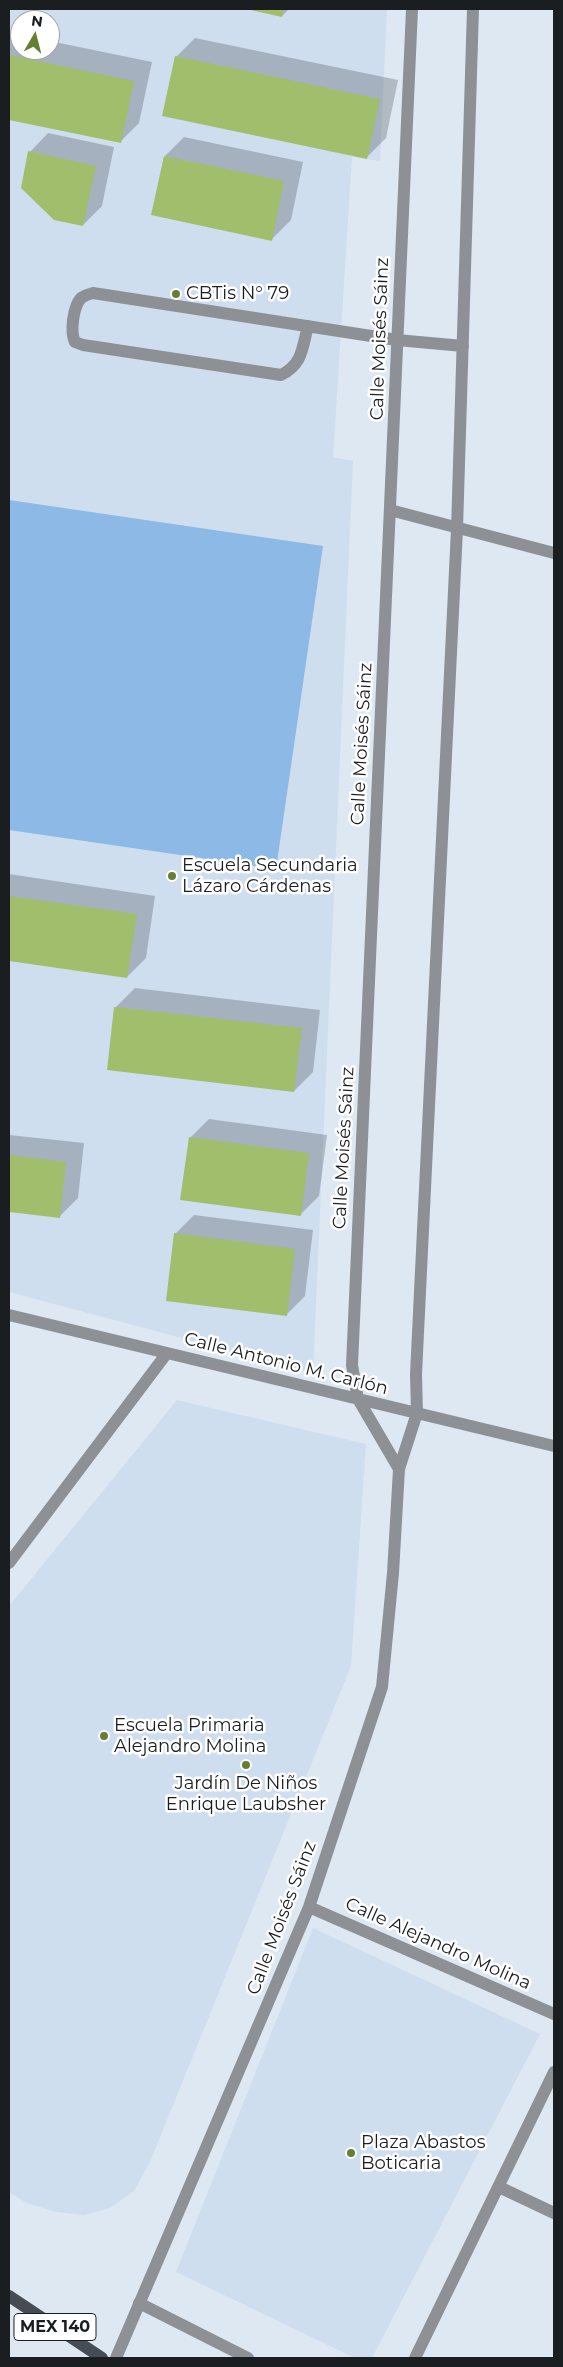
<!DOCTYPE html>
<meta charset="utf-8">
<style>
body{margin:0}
#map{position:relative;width:563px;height:2367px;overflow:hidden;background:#dee8f2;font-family:Montserrat,sans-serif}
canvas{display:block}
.frame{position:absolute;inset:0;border:10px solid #1a1e21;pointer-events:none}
.north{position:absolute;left:10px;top:10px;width:50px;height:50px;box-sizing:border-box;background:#fff;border:1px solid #a3a5a6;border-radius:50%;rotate:8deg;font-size:14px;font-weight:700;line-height:20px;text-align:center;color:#1a1e21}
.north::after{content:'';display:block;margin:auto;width:18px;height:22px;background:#657f33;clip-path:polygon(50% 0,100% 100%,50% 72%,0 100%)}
</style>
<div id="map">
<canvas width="563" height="2367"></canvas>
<div class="frame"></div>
<div class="north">N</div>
</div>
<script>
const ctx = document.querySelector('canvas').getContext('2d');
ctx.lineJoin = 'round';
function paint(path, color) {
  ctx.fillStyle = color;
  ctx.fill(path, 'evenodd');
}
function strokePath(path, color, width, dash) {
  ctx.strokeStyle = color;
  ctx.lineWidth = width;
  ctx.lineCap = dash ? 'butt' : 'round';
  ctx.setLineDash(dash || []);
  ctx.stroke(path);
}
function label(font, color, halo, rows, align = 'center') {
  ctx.font = font + ' Montserrat,sans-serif';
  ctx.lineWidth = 5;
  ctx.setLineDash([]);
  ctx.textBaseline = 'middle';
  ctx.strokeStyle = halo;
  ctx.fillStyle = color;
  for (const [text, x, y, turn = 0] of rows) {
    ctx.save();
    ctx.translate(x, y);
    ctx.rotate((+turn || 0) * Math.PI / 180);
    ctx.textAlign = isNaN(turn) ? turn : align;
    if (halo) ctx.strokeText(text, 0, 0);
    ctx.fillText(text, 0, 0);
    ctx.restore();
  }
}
const built = new Path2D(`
 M9,9H387L380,161L352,157L333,457L353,461L313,1373L9,1292ZM20,20H50V50H20Z
 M177,1400L366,1444L351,1666L150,2162L134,2191L110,2208L84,2215L56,2212L27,2203L9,2192V1606Z
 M313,1928L540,2034L372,2358H355L176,2272Z`);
const green = new Path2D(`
 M9,500L323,546L276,869L9,830Z`);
const shadow = new Path2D(`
 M248,9H289L282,16Z
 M9,32L20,34V50H50V41L152,62L139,123L120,142L9,118Z
 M195,38L398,80L386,138L367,157L176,57Z
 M48,133L114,147L102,206L83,225L30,152Z
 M184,137L303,162L291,220L272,239L165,156Z
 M9,874L155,896L146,958L127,977L9,959Z
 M135,988L320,1010L313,1072L294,1091L108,1069L116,1007Z
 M209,1119L327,1135L319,1196L300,1215L190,1138Z
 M9,1135L84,1143L78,1198L59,1217L9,1211Z
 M194,1215L313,1230L305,1296L286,1315L175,1234Z`);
const building = new Path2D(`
 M246,9H284L282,17Z
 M9,55L134,81L121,143L9,120Z
 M175,56L380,99L367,159L162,116Z
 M28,151L96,166L83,226L54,220L21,188Z
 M164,156L284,181L272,241L151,215Z
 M9,896L137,914L127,978L9,961Z
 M114,1007L302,1028L294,1092L107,1070Z
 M189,1137L309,1153L301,1216L180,1200Z
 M9,1155L66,1162L60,1218L9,1212Z
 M174,1233L295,1249L287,1316L166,1301Z`);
const service = new Path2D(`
 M308,326C302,348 303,364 281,375L83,345L75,342C70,332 73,307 81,298C84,296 89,294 93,293L397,340L463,346
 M139,2303L248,2358`);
const minor = new Path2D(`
 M390,510L554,553
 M9,1315L554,1446
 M399,1469L358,1399L352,1365L412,9
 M9,1563L167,1353
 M309,1907L554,2014
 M499,2187L554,2213
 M116,2358L309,1907L382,1687L393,1573L399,1469L417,1413L416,1374L457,529L473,9
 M415,2358L554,2072`);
const primary = new Path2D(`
 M9,2296L102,2358`);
const markers = [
 [176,294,5,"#657f33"],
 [172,876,5,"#657f33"],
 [104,1736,5,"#657f33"],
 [246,1765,5,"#657f33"],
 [351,2153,5,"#657f33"]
];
const shields = [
 [55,2327,82]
];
const shieldNames = [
 ["MEX 140",55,2327]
];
const poiNames = [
 ["CBTis N° 79",186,294],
 ["Escuela Secundaria",182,866],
 ["Lázaro Cárdenas",182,887],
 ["Escuela Primaria",114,1726],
 ["Alejandro Molina",114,1747],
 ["Jardín De Niños",246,1784,"center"],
 ["Enrique Laubsher",246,1805,"center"],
 ["Plaza Abastos",361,2143],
 ["Boticaria",361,2164]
];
const streetNames = [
 ["Calle Moisés Sáinz",380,339,-88],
 ["Calle Moisés Sáinz",362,744,-87],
 ["Calle Moisés Sáinz",344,1148,-87],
 ["Calle Antonio M. Carlón",286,1364,14],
 ["Calle Moisés Sáinz",282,1918,-69],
 ["Calle Alejandro Molina",438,1944,24]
];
paint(built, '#cfdeee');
paint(green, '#8cb9e6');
paint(shadow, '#0003');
paint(building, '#a0be6b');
strokePath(service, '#8d9195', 12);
strokePath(minor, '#8d9195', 12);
strokePath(primary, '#454c53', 12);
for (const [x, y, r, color] of markers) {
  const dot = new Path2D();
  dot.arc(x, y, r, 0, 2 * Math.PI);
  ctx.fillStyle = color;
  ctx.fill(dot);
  strokePath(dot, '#fff', 2);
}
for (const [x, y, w] of shields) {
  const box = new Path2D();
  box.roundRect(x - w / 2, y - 13.5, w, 27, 4);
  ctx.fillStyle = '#fff';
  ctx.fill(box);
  strokePath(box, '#1a1e21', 1);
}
label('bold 16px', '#1a1e21', null, shieldNames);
label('18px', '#1a1e21', '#fff', poiNames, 'left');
label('18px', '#1a1e21', '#fff', streetNames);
</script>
